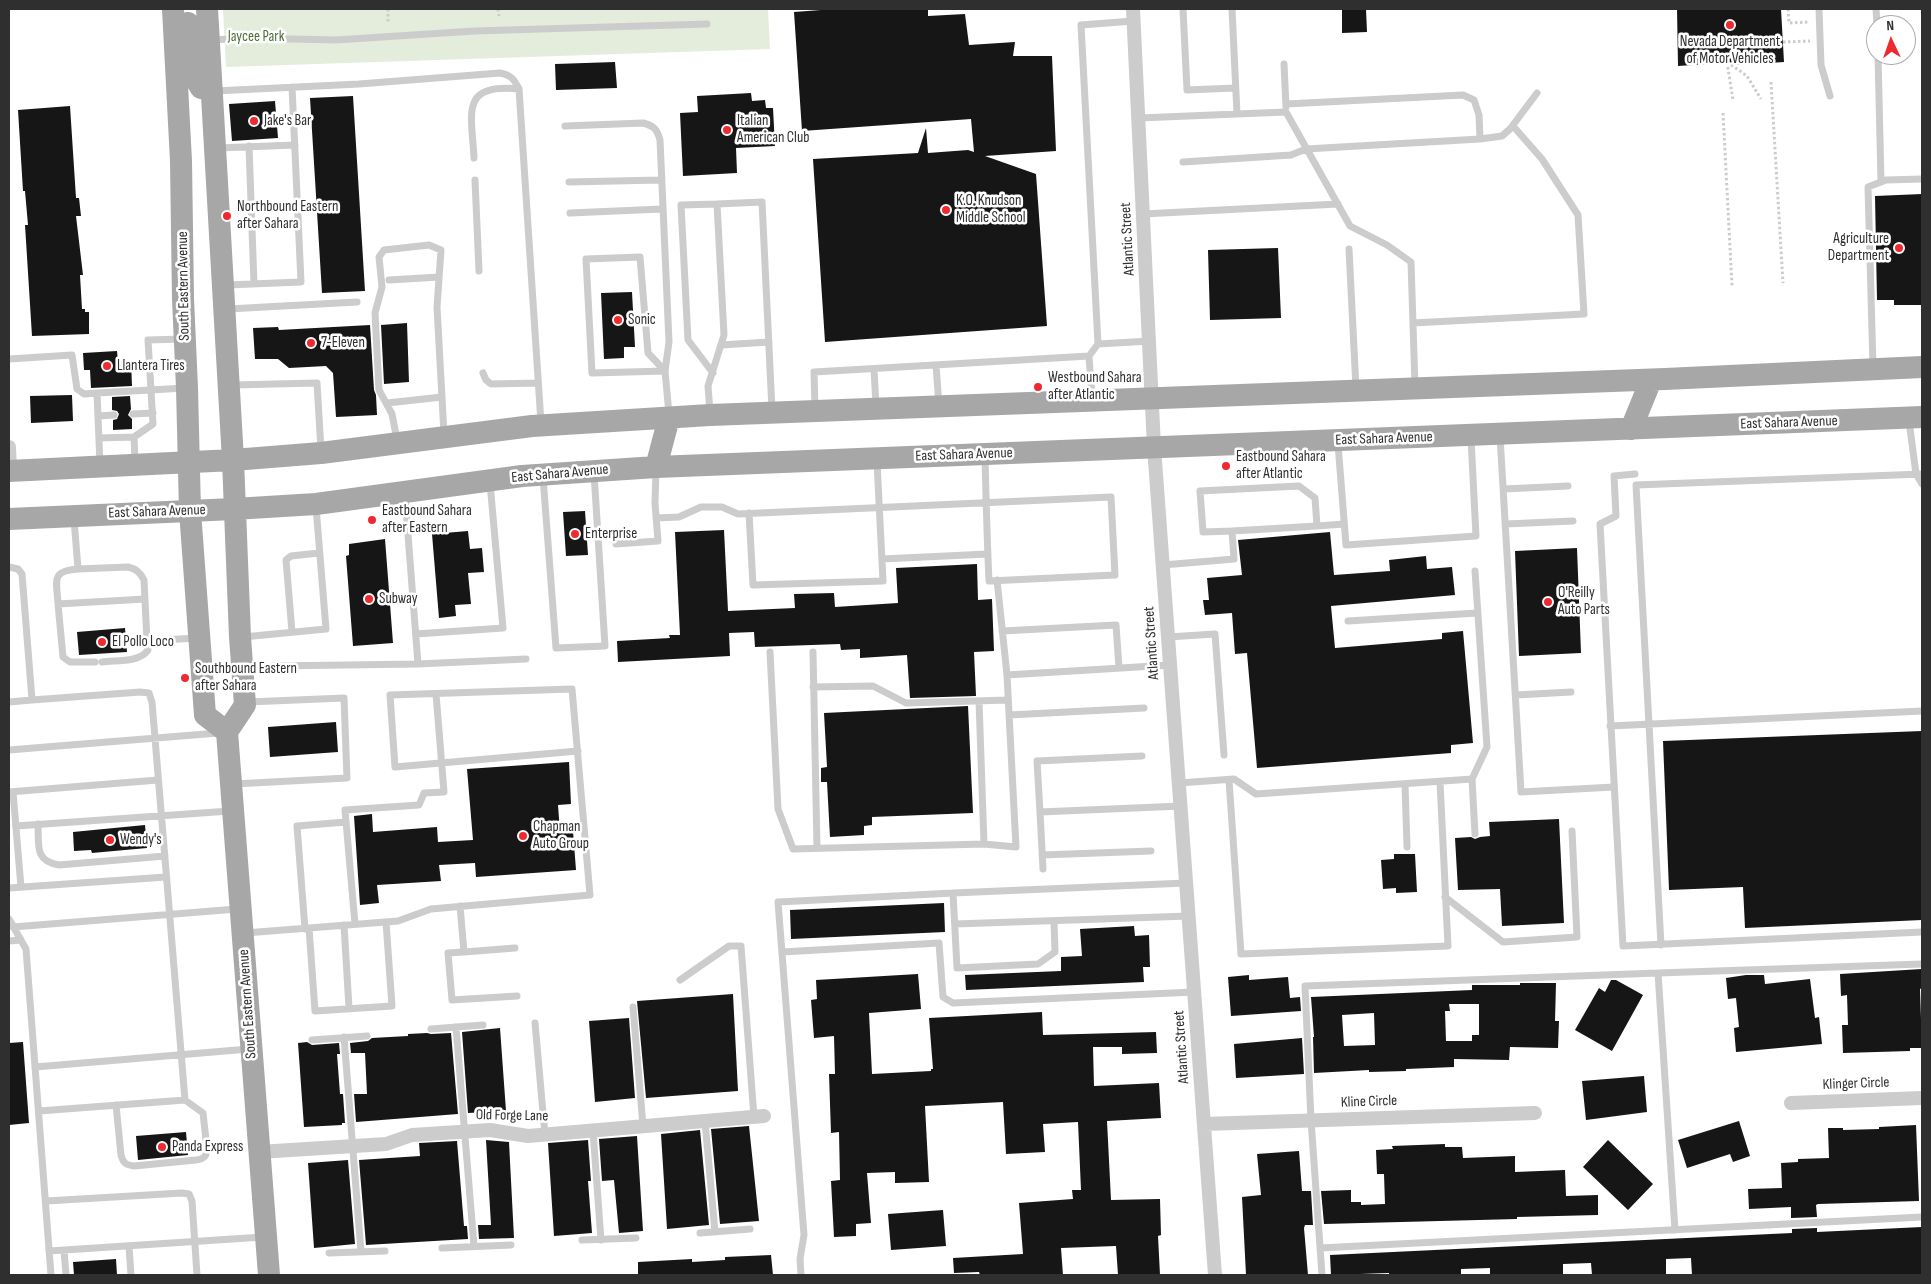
<!DOCTYPE html>
<style>
body{margin:0}
#map{position:relative;width:1931px;height:1284px;overflow:hidden;background:#fff;font-family:"Sofia Sans Condensed",sans-serif}
canvas{display:block}
.frame{position:absolute;inset:0;border:10px solid #2f2f2f;pointer-events:none}
.north{position:absolute;left:1866px;top:15px;width:50px;height:50px;box-sizing:border-box;background:#fff;border:1px solid #acacac;border-radius:50%;rotate:357deg;font-size:14px;font-weight:700;line-height:20px;text-align:center;color:#2f2f2f}
.north::after{content:'';display:block;margin:auto;width:18px;height:22px;background:#ec2a2f;clip-path:polygon(50% 0,100% 100%,50% 72%,0 100%)}
</style>
<div id="map">
<canvas width="1931" height="1284"></canvas>
<div class="frame"></div>
<div class="north">N</div>
</div>
<script>
const ctx = document.querySelector('canvas').getContext('2d');
ctx.lineJoin = 'round';
function paint(path, color) {
  ctx.fillStyle = color;
  ctx.fill(path, 'evenodd');
}
function strokePath(path, color, width, dash) {
  ctx.strokeStyle = color;
  ctx.lineWidth = width;
  ctx.lineCap = dash ? 'butt' : 'round';
  ctx.setLineDash(dash || []);
  ctx.stroke(path);
}
function label(font, color, halo, rows, align = 'center') {
  ctx.font = font + ' "Sofia Sans Condensed",sans-serif';
  ctx.lineWidth = 5;
  ctx.setLineDash([]);
  ctx.textBaseline = 'middle';
  ctx.strokeStyle = halo;
  ctx.fillStyle = color;
  for (const [text, x, y, turn = 0] of rows) {
    ctx.save();
    ctx.translate(x, y);
    ctx.rotate((+turn || 0) * Math.PI / 180);
    ctx.textAlign = isNaN(turn) ? turn : align;
    if (halo) ctx.strokeText(text, 0, 0);
    ctx.fillText(text, 0, 0);
    ctx.restore();
  }
}
const green = new Path2D(`
 M223,9H768L770,49L226,67Z`);
const building = new Path2D(`
 M834,9H928V16L965,14L969,45L1015,42L1013,56H1052L1056,151L985,156L1036,174L1047,326L825,342L813,159L918,153L926,128L928,153L968,150L974,152L971,119L802,131L794,12Z
 M1342,9H1366L1367,32L1342,33Z
 M1677,9H1781L1784,62L1738,65L1736,62L1678,66Z
 M615,62L617,88L556,90L555,64Z
 M751,93L752,101L765,100L766,108H773L775,146L736,148L737,173L683,176L680,113L698,112L697,96Z
 M353,96L365,291L322,293L310,98Z
 M275,101L278,138L232,141L229,104Z
 M70,106L76,198H79L81,216H76L83,275H80L82,309H85V312H89V334L32,336L25,225H28L25,191H23L18,110Z
 M1922,194V305H1894V300H1877L1875,196Z
 M1278,248L1281,318L1210,320L1208,250Z
 M632,292L635,347H624V358L604,359L601,293Z
 M407,323L409,382L384,384L381,325Z
 M370,325L374,390L376,395L377,415L336,417L333,373L326,366L289,368L278,359H255L253,328L278,327L279,330Z
 M117,351L118,362L131,361L132,386L91,388L90,370H84L83,353Z
 M72,395L73,421L31,423L30,396Z
 M130,396L131,409L128,415L132,419V429L113,430V420L117,419L119,414L117,411L112,410V397Z
 M585,511L588,555L566,556L563,512Z
 M724,530L728,611L795,608L794,594L834,593L835,607L898,603L896,568L977,564L978,600L992,599L994,651L974,652L976,696L910,698L907,655L860,658V649L841,650L840,644L755,647L754,632L729,633L730,656L618,662L617,641L670,638L669,635H680L675,532Z
 M468,531L470,549L482,548L484,572L468,573L471,604L455,605L456,616L439,618L432,534Z
 M1330,532L1334,575L1390,571L1389,560L1426,556L1427,569L1452,567L1455,595L1331,606L1335,648L1442,639V633L1463,631L1473,743L1451,745V753L1257,768L1247,653L1235,654L1232,613L1205,615L1203,600H1209L1207,578L1242,575L1238,540Z
 M385,539L393,643L353,646L346,556L349,555V544Z
 M1577,548L1581,653L1519,656L1515,551Z
 M125,628L127,652L79,655L77,632Z
 M968,706L973,813L872,817V825L864,826V835L830,837L827,782H821V768L827,767L824,713Z
 M336,722L338,752L270,757L268,727Z
 M1922,731V920L1745,928L1743,887L1669,890L1663,741Z
 M569,762L571,804L558,805L560,832L573,831L576,870L476,877L475,863L439,865L441,881L377,885L379,903L360,905L354,816L372,814L373,832L437,827L438,842L473,840L467,769Z
 M1559,819L1564,923L1502,926L1500,889L1458,890L1455,838L1471,837L1475,839L1480,837L1490,836L1489,822Z
 M145,825L147,848L92,853L91,850L74,851L73,832Z
 M1394,854H1415L1417,892L1396,893V888L1383,889L1381,860L1394,859Z
 M944,903L945,932L791,939L790,910Z
 M1134,926L1135,936L1149,935L1150,967H1143L1144,982L966,990L965,975L1061,971V957L1082,956L1080,929Z
 M1922,969V988L1920,989L1922,1048H1910V1051L1843,1053L1842,1025H1848L1847,995L1841,996L1840,974Z
 M918,974L921,1009L869,1013L872,1074L931,1071V1069H933L929,1018L1042,1012L1043,1035L1156,1032L1157,1053L1122,1054V1047H1093L1094,1086L1159,1083L1161,1118L1107,1121L1111,1200L1160,1199L1161,1235L1158,1236L1160,1275H1118L1116,1246L1061,1248L1063,1275H980L979,1272L954,1273L953,1258L1023,1254L1019,1203L1073,1199L1072,1190H1081L1078,1122L1043,1124L1045,1152L1006,1154L1003,1102L925,1106L929,1182L895,1183V1172L867,1173L871,1223L856,1224V1236L834,1237L831,1181L840,1180L839,1132L831,1133L829,1074H835L834,1036L814,1038L811,1000L817,999L816,980Z
 M1249,975V980L1288,977L1290,998L1300,997L1301,1011L1231,1016L1228,977Z
 M1746,975H1764L1765,984L1810,979L1815,1018L1819,1017L1822,1044L1736,1052L1734,1028L1739,1027L1736,998L1728,999L1726,978Z
 M1611,980H1616L1643,995L1612,1051L1575,1030L1599,988L1605,992Z
 M1520,983H1556L1555,1021H1559L1558,1048L1510,1047L1509,1060L1454,1059V1067L1406,1069V1071L1369,1072V1070L1314,1073L1313,1037H1314L1311,997L1472,990V985H1520ZM1449,1004H1479V1035H1472V1041H1446L1445,1011H1450ZM1374,1013L1375,1045L1344,1046L1342,1015Z
 M733,994L738,1091L646,1098L637,1001Z
 M629,1018L635,1098L595,1102L589,1021Z
 M500,1028L506,1111L468,1113L462,1032Z
 M427,1033L431,1034L451,1033L458,1114L356,1122L354,1094H367L365,1053H351L350,1043L368,1041L372,1038L408,1036V1034Z
 M1302,1038L1304,1074L1236,1078L1234,1044Z
 M23,1042L29,1123L9,1125V1043Z
 M307,1042L312,1045L339,1043L340,1054H337L340,1094H343L345,1123H342V1125L304,1127L298,1043Z
 M1644,1076L1647,1112L1586,1120L1582,1081Z
 M1739,1121L1750,1156L1733,1162L1730,1154L1687,1168L1678,1140Z
 M1916,1125L1919,1201L1818,1204L1816,1205L1817,1217L1791,1218V1207L1749,1209L1748,1189L1782,1188L1781,1163L1798,1162V1159L1829,1158L1828,1128H1843V1130L1879,1129V1127Z
 M749,1126L759,1221L720,1224L711,1129Z
 M700,1130L709,1225L667,1229L661,1134Z
 M186,1132L188,1155L138,1160L136,1136Z
 M637,1136L643,1231L619,1233L614,1180L602,1181L599,1139Z
 M486,1140L509,1142L514,1238L479,1239L478,1225H491Z
 M588,1140L591,1181H588L592,1233L554,1236L548,1143Z
 M1608,1140L1653,1184L1628,1210L1583,1167Z
 M457,1141L464,1226H467L468,1239L366,1245L359,1160L420,1156L419,1143Z
 M1445,1144V1147H1462L1463,1158L1515,1156V1172L1565,1170L1566,1196L1598,1195V1215L1517,1217V1219L1324,1224L1321,1191L1351,1190V1202H1361V1205L1385,1204L1384,1174H1377L1376,1150L1393,1149L1392,1146Z
 M1299,1151L1302,1191H1311L1313,1225H1305L1304,1228L1308,1275H1246L1242,1197L1261,1195L1257,1154Z
 M348,1160L355,1244L314,1248L308,1163Z
 M943,1210L946,1246L891,1250L888,1214Z
 M1922,1227V1275H1692L1691,1258L1666,1259V1275H1592L1591,1263L1563,1264V1275H1490V1268L1461,1269V1275H1389V1273L1331,1275L1330,1255L1792,1233V1229L1817,1228V1232Z
 M771,1255L773,1275H638V1262L692,1259V1262L725,1260V1257Z
 M116,1259L117,1275H74L73,1262Z`);
const path = new Path2D(`
 M388,9V24
 M498,9L499,16
 M1788,9L1789,23L1809,22
 M1783,42L1810,41
 M1727,62L1747,76L1761,99
 M1727,62L1733,100
 M1771,82L1783,283
 M1723,113L1732,286`);
const service = new Path2D(`
 M1183,9L1187,90L1235,88
 M1232,9L1237,114
 M1819,9L1821,65L1830,96
 M1876,9L1877,25
 M1133,21L1081,25L1098,344L1150,341
 M212,40L247,38L336,40L474,31L707,24
 M1878,55L1881,182
 M1284,64L1286,107
 M215,91L359,84L500,73C511,75 514,79 519,89L541,423
 M1286,104L1463,95L1474,100L1479,115L1480,139L1502,136L1510,129L1537,93
 M1139,118L1286,112L1350,226L1387,245L1411,262L1415,386
 M565,126L643,123C654,126 657,129 660,140L669,342L665,371L669,414
 M249,146L254,284
 M218,148L295,145
 M474,158C472,114 459,83 519,89
 M1183,162L1291,155L1306,149L1480,139
 M475,180L479,271
 M569,182L660,180
 M570,213L662,209
 M1143,214L1338,204
 M1349,249L1356,388
 M640,257L648,353L665,371L592,373L586,259Z
 M389,280L439,277
 M227,285L301,282L292,87
 M228,309L357,302
 M1413,323L1584,314L1578,215L1542,159L1513,126
 M721,345L769,342
 M1089,356L1098,344
 M9,359L72,355L77,389L84,394L97,393
 M936,365L939,405
 M1873,367L1868,187L1886,180L1922,179
 M874,369L876,406
 M483,373L486,380L491,384L538,383
 M713,373L688,340L681,205L717,204
 M233,385L317,383L321,450
 M387,403L442,397
 M815,409L814,372L1089,356L1092,398
 M710,412L708,386L724,335L717,204L762,202L772,410
 M133,414L153,413
 M98,416L114,415
 M1909,421L1916,474L1922,484
 M1500,436L1521,792L1614,787
 M99,438L134,437
 M397,440L392,414L379,390L375,313L382,287L379,257L384,250L429,245L441,250L437,307L444,434
 M1338,444L1346,545L1476,536L1471,438
 M135,462L134,437L153,424L148,340L182,339
 M100,464L97,393L185,388
 M1635,474L1614,476L1616,516L1600,524L1623,946L1922,932
 M543,477L556,648L605,646L594,473
 M1504,489L1568,486
 M749,513L753,585L883,581L877,462
 M656,518L679,517L701,507H722L738,514L1111,497L1115,575L989,581C987,539 986,498 985,457
 M74,519L78,569L128,567C136,569 140,572 144,580L147,641L196,638
 M1506,524L1573,521
 M1317,526L1344,524
 M616,544L658,541L655,503L656,470
 M882,559L988,554
 M1163,565L1234,559L1232,531L1203,532L1200,491L1299,486L1315,498L1317,526L1232,531
 M9,567L18,569L22,574L32,700L140,692L149,693L152,702L185,1100L39,1111
 M78,569C50,571 57,581 58,604L145,599
 M58,604L63,657L70,662H95
 M1348,621L1477,613
 M1002,631L1116,625L1119,668
 M292,632L286,560L291,556L319,553
 M416,634L503,628L490,483
 M243,637L326,629L316,507
 M1168,637L1215,634L1224,755
 M770,652L778,809L793,849L984,844L1016,847L1007,675L997,580
 M813,652L817,848
 M102,662C116,660 139,663 148,650L147,641
 M418,664L526,659
 M273,666L418,664L405,496
 M1007,675L1170,665
 M813,687L873,686L906,703L1008,700
 M1516,695L1571,692
 M979,701L984,844
 M9,702L32,700
 M1009,715L1144,708
 M1610,726L1922,711
 M9,750L218,733
 M1472,779L1475,834
 M1229,780L1241,954L1448,946L1440,782
 M1179,783L1234,779L1256,794L1472,779L1487,747L1475,571
 M234,784L347,778L344,698L248,702
 M1405,784L1407,847
 M9,792L158,780
 M13,792L21,887
 M1040,812L1037,761L1142,756
 M38,824C39,845 34,861 59,865L165,856
 M16,826L230,811
 M1042,855L1151,851
 M1043,869L1040,812L1181,806
 M9,888L166,877
 M1445,897L1503,942L1577,937L1572,831
 M460,906L464,952L448,953L452,1000L517,996
 M9,919L26,949L51,1275
 M1054,921L1055,952L1038,964L957,968L953,893L1186,883
 M355,924L345,810L419,805L424,793L444,792L436,694
 M955,924L1189,916
 M344,925L349,1008
 M13,927L237,909
 M309,928L315,1011L392,1006L386,922
 M305,929L297,826L346,822
 M245,933L398,921L431,909L590,895L572,689L390,695L395,767L578,751
 M9,941L21,940
 M1661,945L1636,485L1922,474
 M464,952L515,948
 M782,952L939,943L943,997L953,1003L1194,992
 M680,980L729,946H741L754,1117
 M633,1007L643,1126
 M535,1023L545,1135
 M456,1027L474,1246
 M431,1029L483,1025
 M344,1037L361,1252
 M312,1040L367,1036
 M35,1067L249,1049
 M116,1105L121,1155C123,1163 126,1165 134,1166L196,1160C204,1159 206,1157 207,1149L203,1113L185,1100
 M705,1121L715,1232
 M593,1131L601,1240
 M46,1201L182,1193L189,1194L192,1201L197,1275
 M1675,1230L1658,973L1922,964
 M700,1233L750,1229
 M582,1240L636,1238
 M129,1247L131,1275
 M442,1248L511,1245
 M1320,1248L1922,1217
 M64,1250L66,1275
 M49,1251L263,1237
 M329,1253L385,1251
 M801,1275L800,1259L804,1235L778,902L953,893
 M1322,1275L1311,1120L1305,986L1658,973`);
const minor = new Path2D(`
 M1133,9L1154,447L1215,1275
 M9,447L10,470
 M1791,1103L1922,1098
 M1204,1124L1535,1113
 M259,1152L386,1144L412,1135L490,1130L528,1136L764,1116`);
const primary = new Path2D(`
 M173,9L181,161L183,299L187,388L190,511L205,715L227,732
 M207,9L233,460L240,637L245,705L227,732L269,1275
 M188,23L195,78L201,88L212,91
 M1631,429L1651,380
 M656,467L669,418
 M9,471L233,460L321,453L532,426L710,415L1665,379L1922,367
 M9,519L234,509L316,504L522,476L656,467L1922,417`);
const markers = [
 [1730,25,5,"#ec2a2f"],
 [254,121,5,"#ec2a2f"],
 [727,130,5,"#ec2a2f"],
 [946,210,5,"#ec2a2f"],
 [227,216,5,"#ec2a2f"],
 [1899,248,5,"#ec2a2f"],
 [618,320,5,"#ec2a2f"],
 [311,343,5,"#ec2a2f"],
 [107,366,5,"#ec2a2f"],
 [1038,387,5,"#ec2a2f"],
 [1226,466,5,"#ec2a2f"],
 [372,520,5,"#ec2a2f"],
 [575,534,5,"#ec2a2f"],
 [369,599,5,"#ec2a2f"],
 [1548,602,5,"#ec2a2f"],
 [102,642,5,"#ec2a2f"],
 [185,678,5,"#ec2a2f"],
 [523,836,5,"#ec2a2f"],
 [110,840,5,"#ec2a2f"],
 [162,1147,5,"#ec2a2f"]
];
const parkNames = [
 ["Jaycee Park",256,37]
];
const poiNames = [
 ["Nevada Department",1730,42,"center"],
 ["of Motor Vehicles",1730,59,"center"],
 ["Jake's Bar",264,121],
 ["Italian",737,121],
 ["American Club",737,138],
 ["K.O. Knudson",956,201],
 ["Middle School",956,218],
 ["Northbound Eastern",237,207],
 ["after Sahara",237,224],
 ["Agriculture",1889,239,"right"],
 ["Department",1889,256,"right"],
 ["Sonic",628,320],
 ["7-Eleven",321,343],
 ["Llantera Tires",117,366],
 ["Westbound Sahara",1048,378],
 ["after Atlantic",1048,395],
 ["Eastbound Sahara",1236,457],
 ["after Atlantic",1236,474],
 ["Eastbound Sahara",382,511],
 ["after Eastern",382,528],
 ["Enterprise",585,534],
 ["O'Reilly",1558,593],
 ["Auto Parts",1558,610],
 ["Subway",379,599],
 ["El Pollo Loco",112,642],
 ["Southbound Eastern",195,669],
 ["after Sahara",195,686],
 ["Chapman",533,827],
 ["Auto Group",533,844],
 ["Wendy's",120,840],
 ["Panda Express",172,1147]
];
const streetNames = [
 ["Atlantic Street",1128,239,-93],
 ["South Eastern Avenue",184,286,-91],
 ["East Sahara Avenue",1789,423,-2],
 ["East Sahara Avenue",1384,439,-2],
 ["East Sahara Avenue",964,455,-2],
 ["East Sahara Avenue",560,474,-5],
 ["East Sahara Avenue",157,512,-2],
 ["Atlantic Street",1152,643,-94],
 ["South Eastern Avenue",248,1004,-94],
 ["Atlantic Street",1182,1047,-94],
 ["Klinger Circle",1856,1084,-2],
 ["Kline Circle",1369,1102,-2],
 ["Old Forge Lane",512,1116,1]
];
paint(green, '#e4eddc');
paint(building, '#161616');
strokePath(path, '#ccc', 3, [2.5, 2.5]);
strokePath(service, '#ccc', 7);
strokePath(minor, '#ccc', 14);
strokePath(primary, '#a7a7a7', 22);
for (const [x, y, r, color] of markers) {
  const dot = new Path2D();
  dot.arc(x, y, r, 0, 2 * Math.PI);
  ctx.fillStyle = color;
  ctx.fill(dot);
  strokePath(dot, '#fff', 2);
}
label('15px', '#4f6c3a', '#fff', parkNames);
label('15px', '#2f2f2f', '#fff', poiNames, 'left');
label('15px', '#2f2f2f', '#fff', streetNames);
</script>
